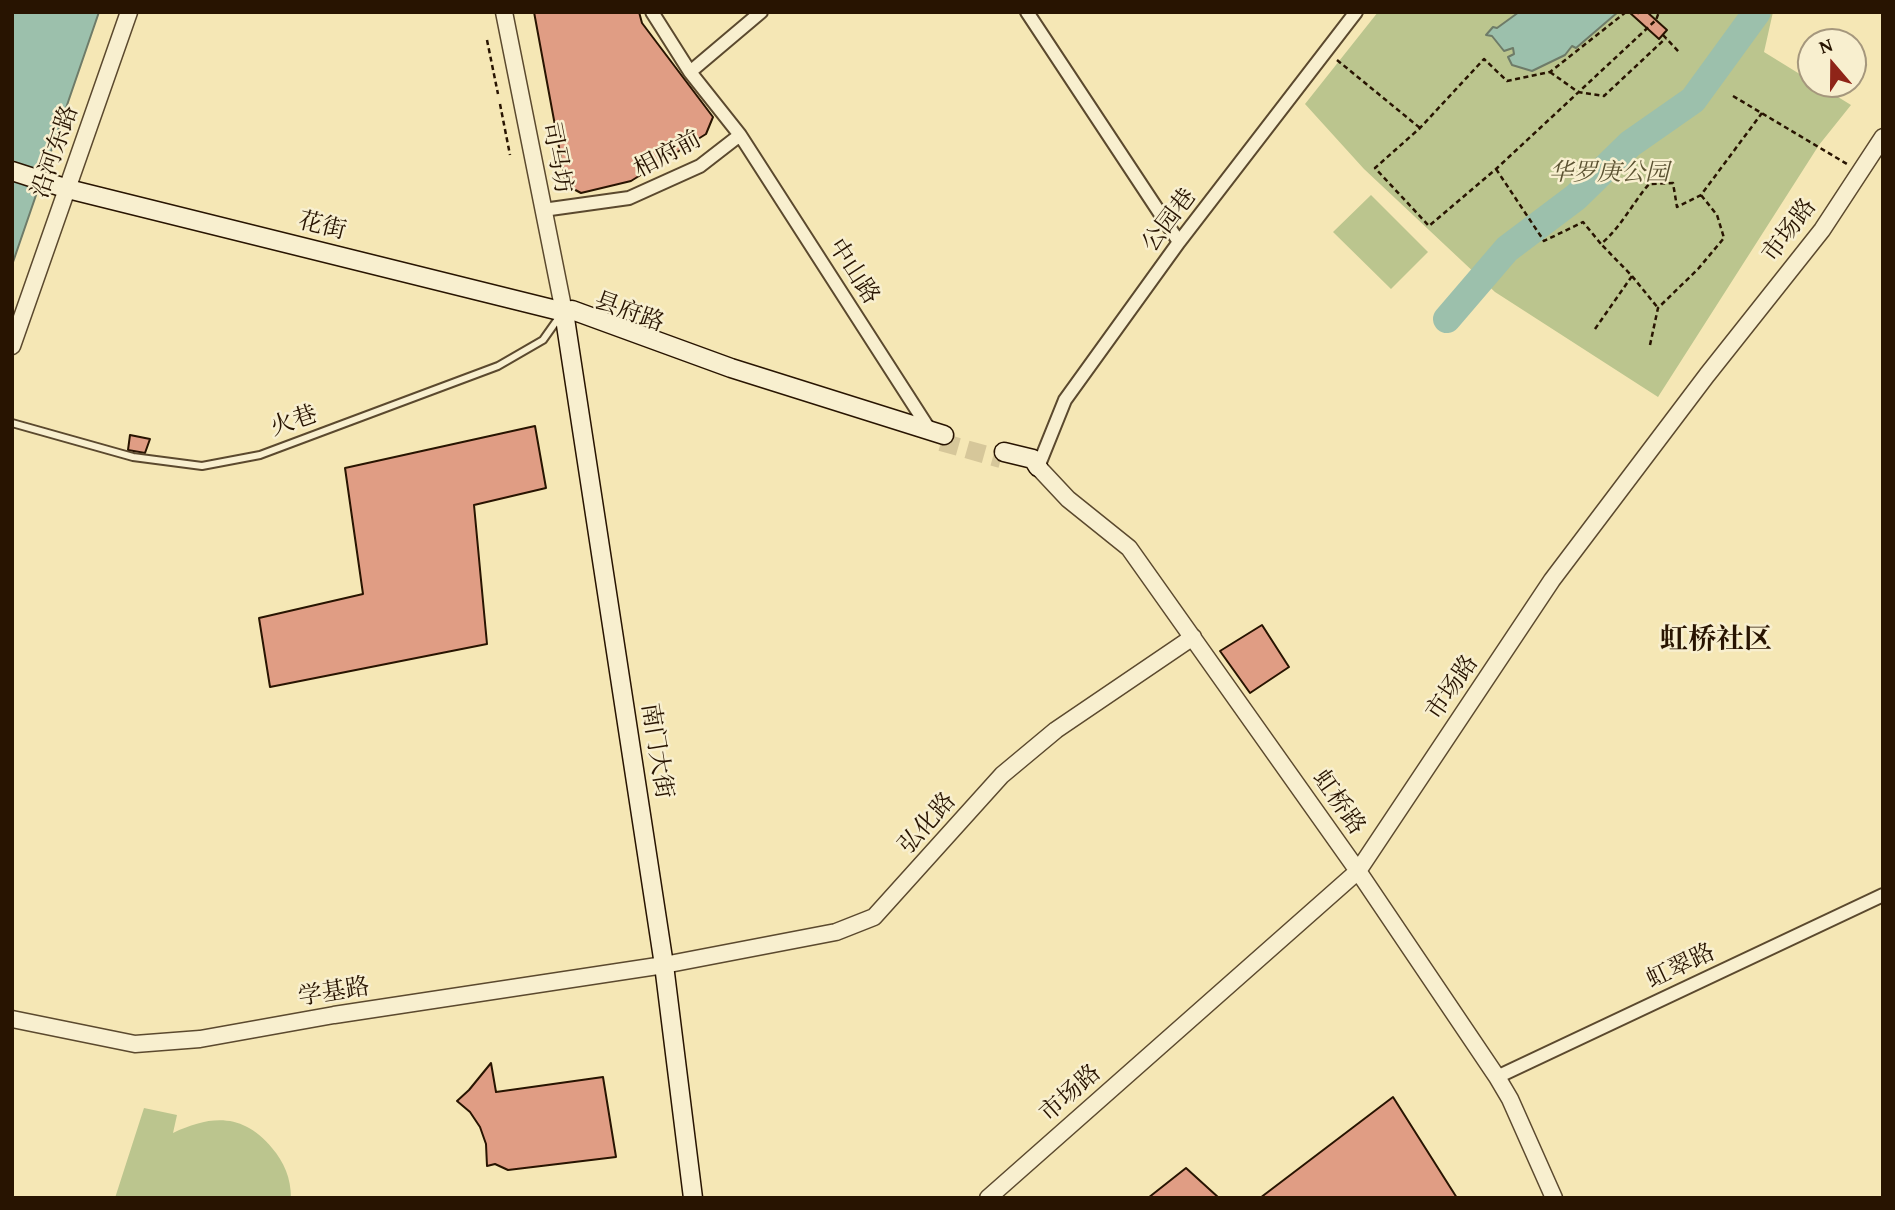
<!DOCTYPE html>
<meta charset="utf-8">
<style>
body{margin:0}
#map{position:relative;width:1895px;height:1210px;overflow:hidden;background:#f5e7b5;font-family:"Gentium Book Plus",serif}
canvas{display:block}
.frame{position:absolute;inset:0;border:14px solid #281401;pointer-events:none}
.north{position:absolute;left:1797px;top:28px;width:70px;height:70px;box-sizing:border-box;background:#f8efcf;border:2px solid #a5977d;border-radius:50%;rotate:340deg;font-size:19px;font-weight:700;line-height:28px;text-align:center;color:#281401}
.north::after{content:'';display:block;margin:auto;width:24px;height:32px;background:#8f2418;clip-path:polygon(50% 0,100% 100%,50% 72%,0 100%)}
</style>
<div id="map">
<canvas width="1895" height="1210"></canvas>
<div class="frame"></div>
<div class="north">N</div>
</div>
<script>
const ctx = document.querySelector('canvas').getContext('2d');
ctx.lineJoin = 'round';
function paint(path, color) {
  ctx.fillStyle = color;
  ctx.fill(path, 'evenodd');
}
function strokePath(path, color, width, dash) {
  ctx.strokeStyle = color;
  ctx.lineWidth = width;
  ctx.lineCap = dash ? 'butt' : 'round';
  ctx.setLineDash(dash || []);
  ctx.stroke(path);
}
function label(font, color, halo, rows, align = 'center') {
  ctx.font = font + ' "Gentium Book Plus","Noto Serif SC",serif';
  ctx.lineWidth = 5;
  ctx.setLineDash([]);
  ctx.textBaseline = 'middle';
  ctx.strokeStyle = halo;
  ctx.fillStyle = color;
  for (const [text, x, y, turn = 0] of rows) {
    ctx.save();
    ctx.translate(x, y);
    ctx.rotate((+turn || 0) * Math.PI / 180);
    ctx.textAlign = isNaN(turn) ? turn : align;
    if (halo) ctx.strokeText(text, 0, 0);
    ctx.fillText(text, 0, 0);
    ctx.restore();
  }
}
const green = new Path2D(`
 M1378,12H1773L1764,52L1811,81V84H1817L1851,105L1819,145L1658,397L1495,292L1364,169L1305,104Z
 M1371,195L1428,252L1391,289L1333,232Z
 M144,1108L177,1115L173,1133C211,1115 243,1113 272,1148C284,1162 291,1178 291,1198H115Z`);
const water = new Path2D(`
 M12,12H99L12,265Z
 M1519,12H1618L1576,48L1572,46L1565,55L1532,71L1512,65L1508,57L1514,54L1513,48L1504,51L1492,36L1486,35L1493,27L1497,28Z`);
const river = new Path2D(`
 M1447,319L1507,249L1576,197L1630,144L1693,100L1757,12`);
const building = new Path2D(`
 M534,12H639L642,23L713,117L706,134L631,181L581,193L566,185Z
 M1629,12H1647L1667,30L1659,39Z
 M535,426L546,488L474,505L487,644L270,687L259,618L363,594L345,468Z
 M130,435L150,439L145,453L128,450Z
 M1262,625L1289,667L1250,693L1220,651Z
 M491,1063L496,1092L603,1077L616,1157L508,1170L495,1164L487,1166L486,1144L480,1127L470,1112L457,1101L469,1090Z
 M1393,1097L1457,1198H1260Z
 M1186,1168L1219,1198H1148Z`);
const secondaryTunnel = new Path2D(`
 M941,442L1001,459`);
const path = new Path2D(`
 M1626,12L1550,72L1507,81L1484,59L1420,128L1375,168L1429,226L1496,169L1656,20L1659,12
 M1638,12L1639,14
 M1663,35L1679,52
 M487,40L498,94
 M1337,60L1420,128
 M1550,72L1578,92L1604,96L1666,38
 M1733,96L1847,164
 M500,104L510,155
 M1496,169L1544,241L1583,222L1601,244C1621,227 1632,204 1649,184L1673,183L1677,207L1701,195L1762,113
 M1632,276L1658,308
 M1595,329L1632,276L1601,244
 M1650,345L1658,308L1698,269L1724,238L1717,215L1701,195`);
const service = new Path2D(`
 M12,423L133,457L202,466L260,455L498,366L543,340L560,316`);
const minor = new Path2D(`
 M1027,12L1179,242
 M690,72L761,12
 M740,135L931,432
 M543,210L629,198L700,166L740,135L690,72L652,12
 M1038,467L1065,400L1179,242L1356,12
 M1497,1077L1883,895`);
const tertiary = new Path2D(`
 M504,12L564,312
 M12,346L129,12
 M1038,467L1068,499L1129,548L1358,871L1497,1077L1510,1099L1554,1198
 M12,1019L135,1044L200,1039L334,1015L664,965L836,932L874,917L1002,775L1056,730L1193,637
 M988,1198L1358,871L1552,580L1707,375L1822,230L1883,137`);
const secondary = new Path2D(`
 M12,171L68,189L564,312L572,310L731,368L944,435
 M564,312L664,965L693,1198
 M1004,452L1033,459L1038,467`);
const streetNames = [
 ["沿河东路",56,152,-71],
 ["相府前",668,155,-28],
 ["司马坊",556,158,79],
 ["公园巷",1170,221,-53],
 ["花街",322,227,14],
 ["市场路",1790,231,-53],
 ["中山路",853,272,57],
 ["县府路",629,313,20],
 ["火巷",294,422,-19],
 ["市场路",1453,688,-56],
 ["南门大街",656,751,81],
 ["虹桥路",1338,803,55],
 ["弘化路",928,824,-49],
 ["虹翠路",1681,967,-25],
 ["学基路",334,993,-9],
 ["市场路",1071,1094,-42]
];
const parkNames = [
 ["华罗庚公园",1609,174]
];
const quarterNames = [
 ["虹桥社区",1716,641]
];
paint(green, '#bbc58e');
paint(water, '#9cc0ac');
strokePath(water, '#6e7b68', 2);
strokePath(river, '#9cc0ac', 28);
paint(building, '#e09d84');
strokePath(building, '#281401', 2);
strokePath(secondaryTunnel, '#d6c79a', 18, [18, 9]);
strokePath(service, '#5b492e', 10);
strokePath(minor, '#5b492e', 16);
strokePath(tertiary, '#5b492e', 19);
strokePath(secondary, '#281401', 21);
strokePath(path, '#281401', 2.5, [5, 3.5]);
strokePath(service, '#f8efcf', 6);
strokePath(minor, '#f8efcf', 12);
strokePath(tertiary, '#f8efcf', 16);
strokePath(secondary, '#f8efcf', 18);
label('24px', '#281401', '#f8efcf', streetNames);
label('italic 24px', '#5b5232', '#f8efcf', parkNames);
label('bold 28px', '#281401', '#f8efcf', quarterNames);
</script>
